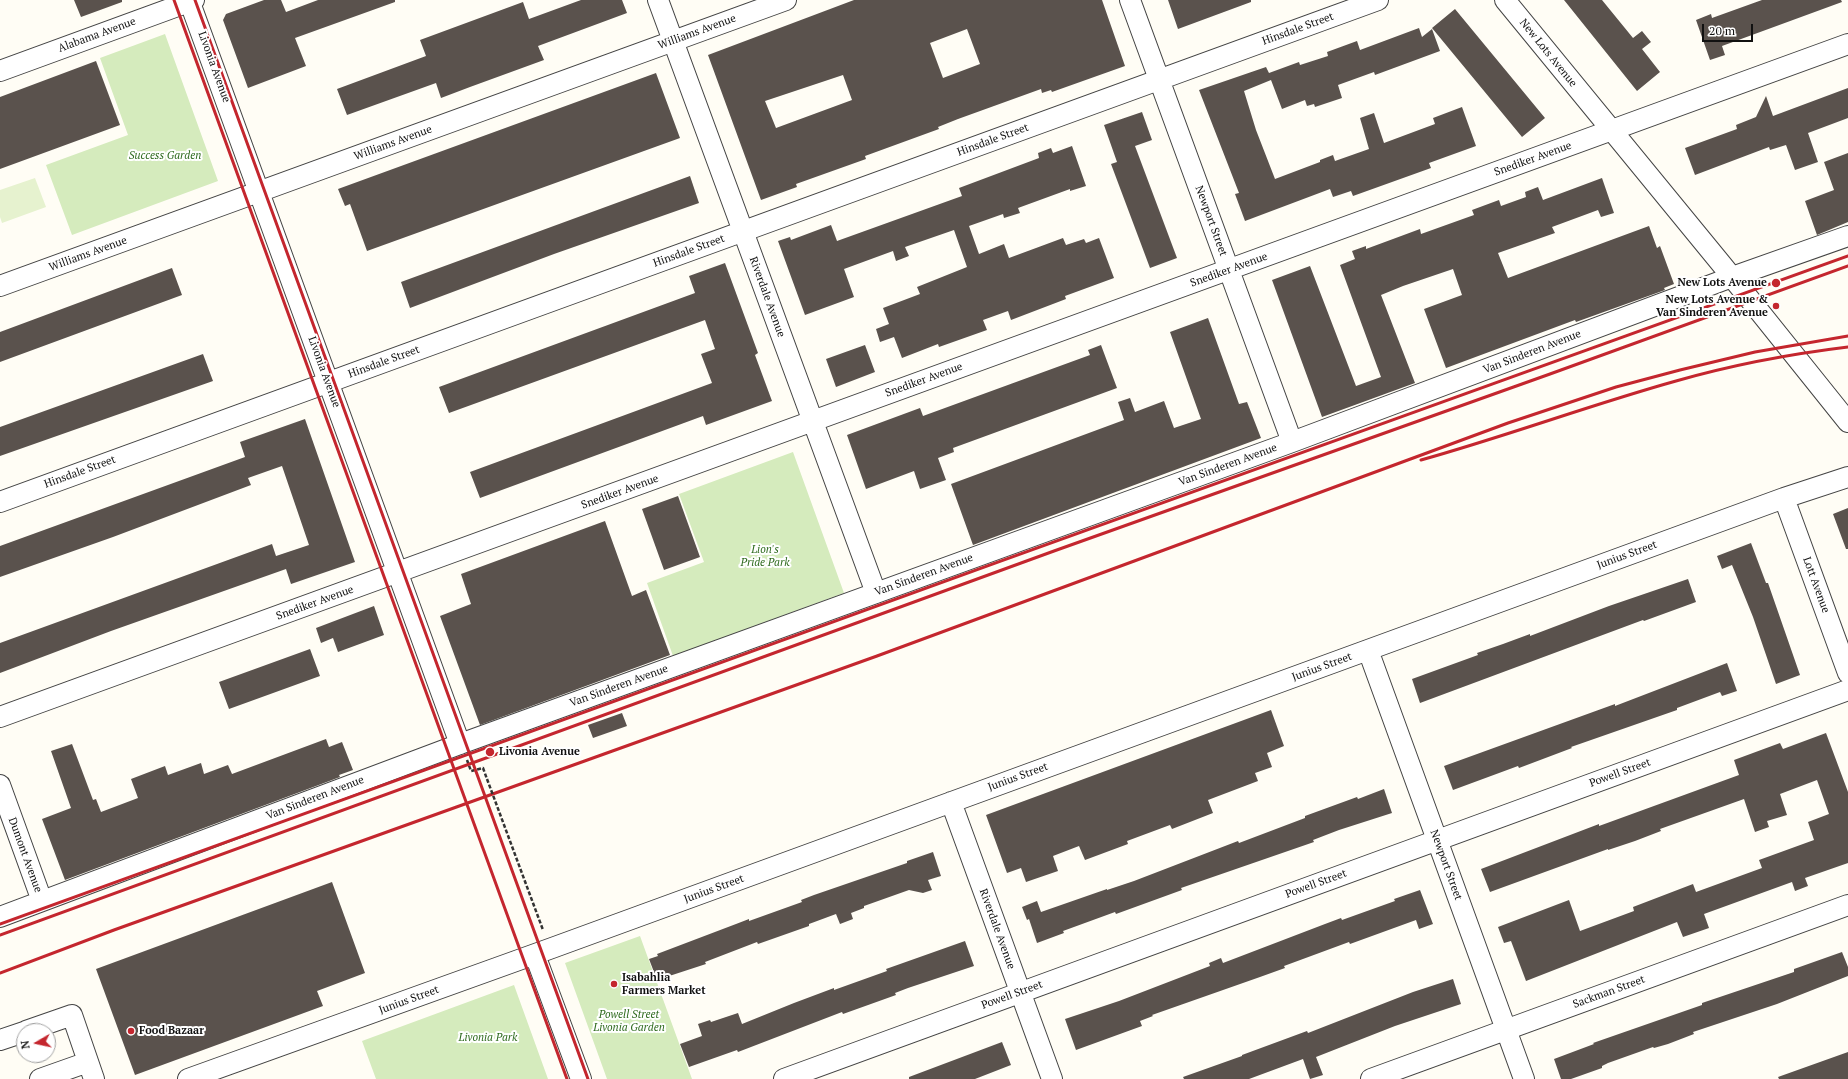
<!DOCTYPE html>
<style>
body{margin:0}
#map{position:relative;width:1848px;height:1079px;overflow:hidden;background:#fffdf5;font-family:"PT Serif",serif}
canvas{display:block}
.north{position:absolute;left:16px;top:1023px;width:40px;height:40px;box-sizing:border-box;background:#fff;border:1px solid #a0a0a0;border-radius:50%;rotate:261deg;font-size:11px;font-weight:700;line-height:16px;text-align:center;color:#111}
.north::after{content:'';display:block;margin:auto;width:14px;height:18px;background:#c4262e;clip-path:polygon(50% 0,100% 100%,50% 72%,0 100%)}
.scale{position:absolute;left:1702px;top:24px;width:51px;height:18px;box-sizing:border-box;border:2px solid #111;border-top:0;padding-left:5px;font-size:12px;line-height:14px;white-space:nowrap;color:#111;-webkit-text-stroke:3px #fff;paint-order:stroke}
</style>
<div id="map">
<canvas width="1848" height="1079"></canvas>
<div class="north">N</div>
<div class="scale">20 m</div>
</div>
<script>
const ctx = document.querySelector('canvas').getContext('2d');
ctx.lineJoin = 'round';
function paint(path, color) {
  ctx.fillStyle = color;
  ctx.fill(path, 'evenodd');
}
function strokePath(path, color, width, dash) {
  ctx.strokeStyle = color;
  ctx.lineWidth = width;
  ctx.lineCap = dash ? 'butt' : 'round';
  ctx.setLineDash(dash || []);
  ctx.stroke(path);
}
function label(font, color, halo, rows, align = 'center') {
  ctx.font = font + ' "PT Serif",serif';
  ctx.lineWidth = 4;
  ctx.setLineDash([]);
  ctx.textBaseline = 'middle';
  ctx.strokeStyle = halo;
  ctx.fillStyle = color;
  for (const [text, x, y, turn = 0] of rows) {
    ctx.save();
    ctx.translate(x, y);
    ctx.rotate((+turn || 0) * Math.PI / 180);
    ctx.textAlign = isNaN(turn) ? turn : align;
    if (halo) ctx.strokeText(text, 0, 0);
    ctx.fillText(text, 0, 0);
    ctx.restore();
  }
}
const green = new Path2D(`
 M165,34L218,181L72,235L46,165L128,135L100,58Z
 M793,452L844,593L673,656L647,583L704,562L679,494Z
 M640,936L692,1079H607L565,963Z
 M514,985L548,1079H376L362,1041Z`);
const pitch = new Path2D(`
 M35,178L46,207L2,223L0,217V190Z`);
const building = new Path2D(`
 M74,0H122V2L81,17Z
 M264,0H281L286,12L318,0H395V2L295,38L306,66L248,88L223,20L226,14Z
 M581,0H622L627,13L538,46L544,60L470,87L441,98L436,83L347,115L337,89L426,56L420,40L523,2L529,19Z
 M854,0H1102L1125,66L1052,92L1051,90L1042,93L1041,89L958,119L938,127L939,129L865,156L866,159L796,184L797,187L761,200L708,55ZM967,29L980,64L943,78L930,43ZM843,75L852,100L776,128L765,101Z
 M1168,0H1251V2L1178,29Z
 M1564,0H1602L1633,38L1642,31L1651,42L1642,49L1660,72L1637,91Z
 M1762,0H1841L1842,2L1722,46L1725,55L1710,60L1696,20L1711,14L1712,18Z
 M1455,9L1545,118L1522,137L1432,28Z
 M1419,28L1422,37L1432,29L1440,51L1375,75L1374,72L1338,85L1342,98L1315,107L1314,104L1307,106L1305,100L1282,109L1271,80L1244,91L1256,130L1275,179L1320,162V160L1333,155L1335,161L1369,149L1360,118L1374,113L1384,143L1435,124L1433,118L1462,107L1476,146L1429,163L1431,168L1353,196L1351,191L1333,197L1330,189L1245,221L1235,194L1239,193L1199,90L1266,67L1269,73L1299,62L1300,65L1328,56L1327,52L1357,41L1360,50Z
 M96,61L120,125L0,169V97Z
 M656,73L680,138L367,251L350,204L345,206L338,189Z
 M1848,88V118L1808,133L1818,162L1795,170L1786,145L1770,150L1769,147L1695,175L1685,148L1737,129L1736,125L1756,117L1766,96L1773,116Z
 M1142,112L1152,140L1135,146L1177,258L1150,268L1111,164L1117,162L1104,125Z
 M1072,146L1086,186L1070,191V189L1018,208L1020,213L1004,218L1003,214L969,226L979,254L1004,244L1009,258L1063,238L1066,245L1084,239L1086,243L1099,238L1114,278L1065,296L1066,299L1011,320L1008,311L983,320L987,330L939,347L938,344L902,358L894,337L880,342L876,329L889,324L883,308L920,294L917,287L967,267L954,230L905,247L909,256L896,261L893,251L844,269L854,297L805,315L778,241L790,237L791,240L831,225L837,241L962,196L959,188L1039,158L1038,153L1051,148L1053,153Z
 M1848,153V222L1817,235L1805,201L1834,190L1824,162Z
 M690,176L699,203L554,254L410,308L401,282Z
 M1602,178L1614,213L1601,217L1598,210L1552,227L1555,233L1498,253L1508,278L1649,226L1657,248L1660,246L1674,284L1664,288L1665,290L1576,322L1575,320L1446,368L1424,309L1462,295L1453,269L1403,286L1381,295L1415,383L1322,417L1272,280L1310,266L1356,386L1381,377L1340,265L1355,259L1352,251L1366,246V249L1420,229L1421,234L1474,215L1472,210L1499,200L1501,206L1526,197L1525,192L1538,187L1543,200Z
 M725,263L758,353L755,355L772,401L706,425L703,416L480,498L470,472L712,383L701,354L715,349L705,320L449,413L439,387L695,293L689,276Z
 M172,268L182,295L0,362V332Z
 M1208,318L1239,404L1247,402L1261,438L973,545L951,484L1124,420L1118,402L1130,398L1135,412L1164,401L1174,428L1201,419L1170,332Z
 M865,345L875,372L836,387L826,359Z
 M1101,345L1117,388L953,448L954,452L938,458L946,480L920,489L914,471L866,489L847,435L920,408L923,416L1090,355L1088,350Z
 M203,354L213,381L0,456V427Z
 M305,419L355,562L291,584L286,569L111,631L0,673V643L272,544L276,556L309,545L282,466L248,478L251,485L113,537L0,577V546L245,457L240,442Z
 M678,496L700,557L664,570L642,509Z
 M1848,508V549H1846L1833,514Z
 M605,521L632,596L646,590L670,655L480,725L440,616L471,604L461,574Z
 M1751,543L1766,583H1768L1800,675L1776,684L1753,617L1732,565L1722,569L1717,556Z
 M1688,579L1696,602L1644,621L1643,620L1420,703L1412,679L1478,655L1477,653L1503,644L1530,634V636L1609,606Z
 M374,606L384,635L338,652L333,638L321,643L316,628Z
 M310,649L320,676L229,709L219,682Z
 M1727,663L1737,691L1722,696L1720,692L1677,708V710L1571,747L1572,748L1519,768L1518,766L1453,790L1444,766L1615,704V706L1628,701Z
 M1271,710L1284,746L1267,753L1272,767L1255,773L1258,781L1208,800L1213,813L1172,829L1170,825L1127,841L1128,844L1085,860L1079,846L1053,856L1058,871L1026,882L1021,868L1007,873L986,815Z
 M622,713L627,726L593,738L588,725Z
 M1826,733L1848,792V863L1805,878L1808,886L1795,891L1792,882L1704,914L1709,928L1683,937L1677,922L1526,981L1511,941L1504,943L1498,927L1569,900L1580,931L1634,911L1633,907L1693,884L1696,892L1762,868L1759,860L1814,840L1808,822L1829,814L1817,780L1780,794L1787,815L1767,821L1769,827L1755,832L1744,799L1660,829L1661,831L1635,841L1608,850V849L1490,892L1481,869L1599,824V826L1739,775L1734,760L1780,743L1783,749Z
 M326,739L329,747L342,742L353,770L339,775L340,777L65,880L42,819L71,808L51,751L72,744L93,800L96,799L101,812L138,798L131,779L165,766L168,775L201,763L204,774L228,765L232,774Z
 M1384,789L1392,813L1339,830L1313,840L1314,842L1181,888L1182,890L1116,914L1115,912L1063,931L1064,933L1037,943L1029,919L1027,920L1022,907L1037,901L1041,912L1107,889V890L1134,881L1238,841L1239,843L1305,818V816L1357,797L1358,799Z
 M933,852L941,876L928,880L932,890L923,893L909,890L864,906V908L851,913L853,919L840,924L836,914L809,924V926L758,944L757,942L705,962L706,964L657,980L649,959L658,956L657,954L736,924L749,919V921L802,902L801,900L814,895L907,863V861Z
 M332,882L365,973L317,991L323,1006L135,1075L96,969Z
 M1420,890L1433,924L1419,929L1416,920L1350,944L1349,942L1284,966L1285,968L1260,977L1152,1015L1153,1016L1140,1021L1142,1026L1076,1050L1065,1019L1119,1001L1210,966L1209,963L1221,958L1223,963L1325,924L1341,918L1342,920L1395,901L1394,899Z
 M965,941L974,966L908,988L895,993L896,995L843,1014L842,1012L738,1052L737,1050L689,1067L680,1044L702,1036L698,1024L710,1020L711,1022L738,1013L742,1024L794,1003L834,988V990L887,971L886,969Z
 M1842,952L1848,967V976L1777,1004L1693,1032L1694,1034L1668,1044L1654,1048L1653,1047L1608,1063L1602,1066V1068L1571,1079H1561L1554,1059L1594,1044L1593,1043L1702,1005V1003L1794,972V969Z
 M1453,979L1461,1004L1395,1026L1316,1057L1323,1075L1310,1079L1303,1059L1249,1079H1184L1183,1077L1242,1056V1055L1307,1031L1308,1033L1413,992Z
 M1002,1042L1011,1065L975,1079H909V1077Z
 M1848,1052V1079H1779L1778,1077Z`);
const path = new Path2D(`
 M467,760L471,771L483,768L487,779`);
const minor = new Path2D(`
 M189,0L460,744
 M658,0L876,593
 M1130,0L1292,442
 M1505,0L1723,266L1848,422
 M0,71L194,0
 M0,286L786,0
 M1784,498L1848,673
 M0,502L1378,0
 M1368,650L1524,1079
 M0,717L1848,44
 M0,785L42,901
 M951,802L1052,1079
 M0,917L460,744L1292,442L1732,277L1848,236
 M535,955L581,1079
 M26,1031L72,1015L94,1079
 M0,1040L24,1032
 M40,1079L88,1062
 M188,1079L552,948L1784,498L1848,477
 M784,1079L1848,690
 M1371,1079L1848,905`);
const rail = new Path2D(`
 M174,0L567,1079
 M195,0L588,1079
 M1421,460C1507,436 1590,405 1676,381C1732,365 1790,354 1848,347
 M0,924C615,698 1232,479 1848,256
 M0,935L1054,551L1550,374L1848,266
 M0,973L114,930L877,656L1508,423L1616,387L1680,370L1755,352L1848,336`);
const pathBridge = new Path2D(`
 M487,779L543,930`);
const markers = [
 [1776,283,5,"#c4262e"],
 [1776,306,4,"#c4262e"],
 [490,752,5,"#c4262e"],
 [614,984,4,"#c4262e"],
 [131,1031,4,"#c4262e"]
];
const streetNames = [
 ["Hinsdale Street",1298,29,-20],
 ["Williams Avenue",697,32,-20],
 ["Alabama Avenue",97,35,-20],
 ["New Lots Avenue",1548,53,51],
 ["Livonia Avenue",214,67,70],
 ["Hinsdale Street",993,140,-20],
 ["Williams Avenue",393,143,-20],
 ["Snediker Avenue",1533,159,-20],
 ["Newport Street",1211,221,70],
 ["Hinsdale Street",689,251,-20],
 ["Williams Avenue",88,254,-20],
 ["Snediker Avenue",1229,270,-20],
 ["Riverdale Avenue",767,297,70],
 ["Van Sinderen Avenue",1532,352,-21],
 ["Hinsdale Street",384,362,-20],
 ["Livonia Avenue",324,372,70],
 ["Snediker Avenue",924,380,-20],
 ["Van Sinderen Avenue",1228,465,-20],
 ["Hinsdale Street",80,472,-20],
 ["Snediker Avenue",620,492,-20],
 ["Junius Street",1627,555,-20],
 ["Van Sinderen Avenue",924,575,-20],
 ["Lott Avenue",1816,585,70],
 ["Snediker Avenue",315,603,-20],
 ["Junius Street",1322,667,-20],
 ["Van Sinderen Avenue",619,686,-20],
 ["Powell Street",1620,773,-20],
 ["Junius Street",1018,777,-20],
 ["Van Sinderen Avenue",315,798,-21],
 ["Dumont Avenue",25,855,70],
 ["Newport Street",1446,865,70],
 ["Powell Street",1316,884,-20],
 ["Junius Street",714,889,-20],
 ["Riverdale Avenue",997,929,70],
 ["Sackman Street",1609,992,-20],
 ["Powell Street",1012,995,-20],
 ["Junius Street",409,1000,-20]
];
const parkNames = [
 ["Success Garden",165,156],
 ["Lion's",765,550],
 ["Pride Park",765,563],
 ["Powell Street",629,1015],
 ["Livonia Garden",629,1028],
 ["Livonia Park",488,1038]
];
const poiNames = [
 ["New Lots Avenue",1767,283,"right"],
 ["New Lots Avenue &",1768,300,"right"],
 ["Van Sinderen Avenue",1768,313,"right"],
 ["Livonia Avenue",499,752],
 ["Isabahlia",622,978],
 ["Farmers Market",622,991],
 ["Food Bazaar",139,1031]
];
paint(green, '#d5ebbd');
paint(pitch, '#e6f2cf');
paint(building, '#5a524d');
strokePath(minor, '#444', 22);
strokePath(path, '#333', 2.5, [4, 2]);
strokePath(minor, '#fff', 20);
strokePath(rail, '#c4262e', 3);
strokePath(pathBridge, '#333', 2.5, [4, 2]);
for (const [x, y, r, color] of markers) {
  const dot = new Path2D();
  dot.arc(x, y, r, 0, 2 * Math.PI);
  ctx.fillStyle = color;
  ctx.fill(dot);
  strokePath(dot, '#fff', 1.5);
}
label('11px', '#111', '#fff', streetNames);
label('italic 11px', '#2f6b1f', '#fff', parkNames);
label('bold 11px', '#111', '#fff', poiNames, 'left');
</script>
